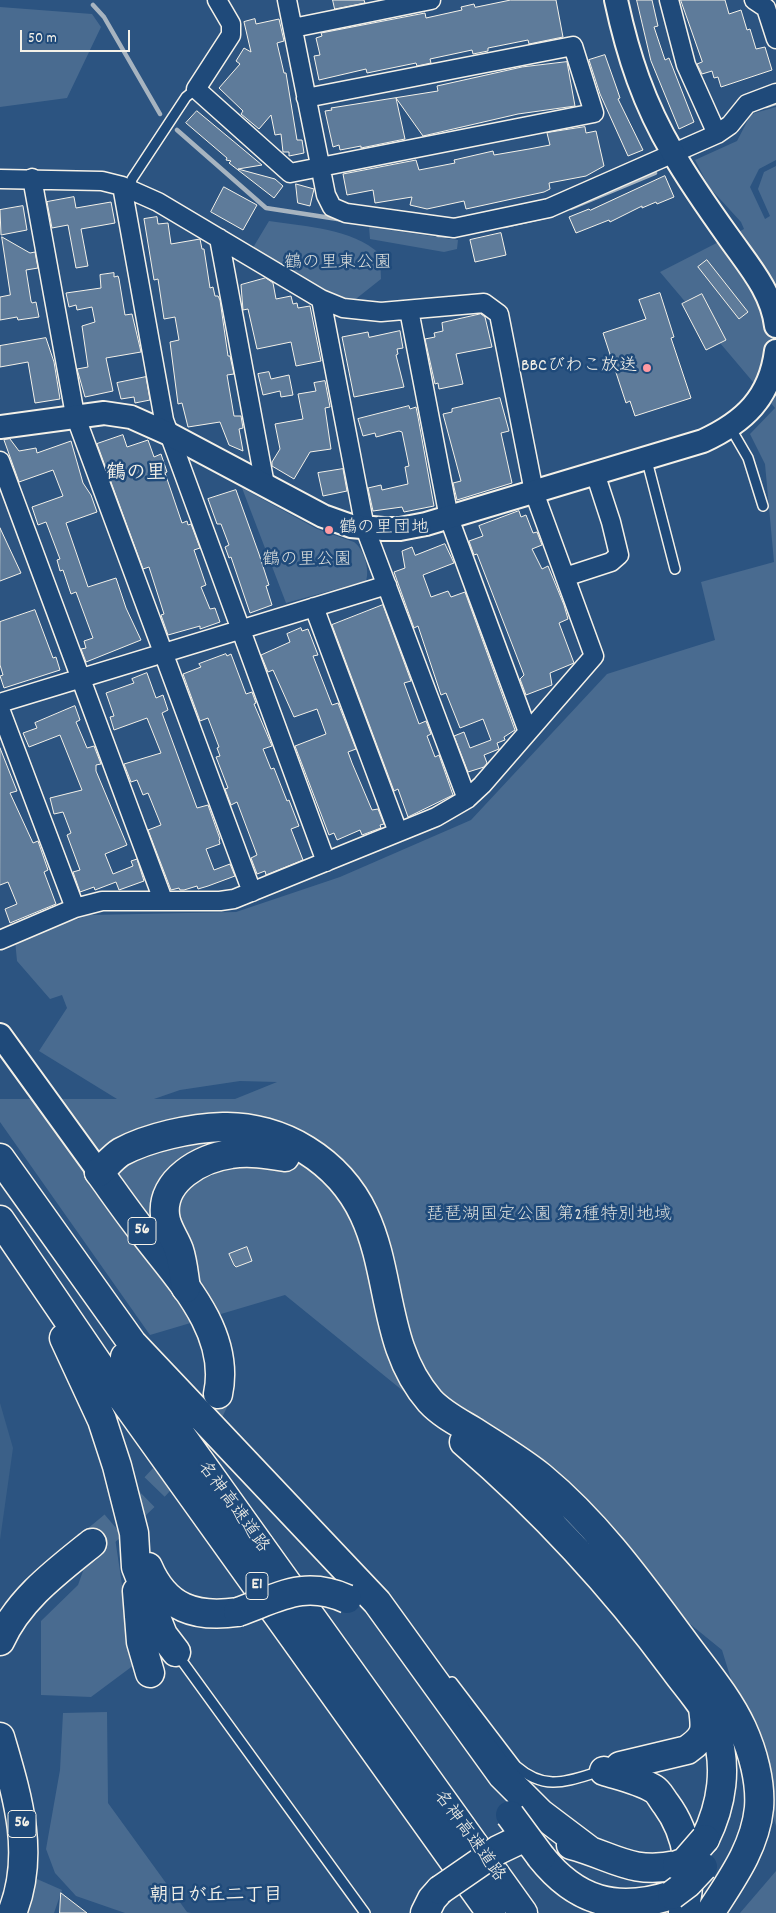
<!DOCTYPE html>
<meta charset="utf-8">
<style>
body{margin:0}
#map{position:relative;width:776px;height:1913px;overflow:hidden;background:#2c5481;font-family:Dekko,sans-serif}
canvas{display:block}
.scale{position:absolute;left:20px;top:30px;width:110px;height:22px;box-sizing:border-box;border:2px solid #f4f1e8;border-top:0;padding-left:6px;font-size:15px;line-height:18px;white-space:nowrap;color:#f4f1e8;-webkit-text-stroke:4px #1f4a7a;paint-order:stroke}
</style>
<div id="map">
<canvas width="776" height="1913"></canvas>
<div class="scale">50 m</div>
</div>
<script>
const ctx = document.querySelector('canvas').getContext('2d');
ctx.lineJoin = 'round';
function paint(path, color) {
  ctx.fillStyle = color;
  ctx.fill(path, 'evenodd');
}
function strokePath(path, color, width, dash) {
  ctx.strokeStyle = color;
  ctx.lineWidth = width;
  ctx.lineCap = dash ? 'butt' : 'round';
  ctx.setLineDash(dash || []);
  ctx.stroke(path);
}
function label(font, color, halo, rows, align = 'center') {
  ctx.font = font + ' Dekko,"Klee One",sans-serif';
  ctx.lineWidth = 5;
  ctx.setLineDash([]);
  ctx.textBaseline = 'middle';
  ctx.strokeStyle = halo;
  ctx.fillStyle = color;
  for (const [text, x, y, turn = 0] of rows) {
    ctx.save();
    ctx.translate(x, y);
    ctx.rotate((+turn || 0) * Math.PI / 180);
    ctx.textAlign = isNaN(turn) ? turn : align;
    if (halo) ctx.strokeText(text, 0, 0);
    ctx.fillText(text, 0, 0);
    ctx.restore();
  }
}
const built = new Path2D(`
 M0,1403L13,1448L0,1540Z`);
const green = new Path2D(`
 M0,7L92,14L101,27L67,98L0,107Z
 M776,107V160L759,169L750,187L765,219L770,216L758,189L764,172L776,166V1826L722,1650L285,1295L150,1335L0,1122V1099H117L39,1051L67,1008L62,995L50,999L17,961L15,940L89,915L236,912L340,877L471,820L607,674L715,640L701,582L774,562L765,464L750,434L775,408L660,272L744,229L741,222L709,187L695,160L737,141L751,114ZM240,1081L277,1082L235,1099H154L180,1090Z
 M269,221C307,227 351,228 380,254L381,279L352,302L323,292L251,251Z
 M369,227L458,240L457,249L444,252L370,239Z
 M242,488L317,529L354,542C364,549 370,570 366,581L286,603Z
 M115,1538L134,1665L91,1697L41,1695V1621L78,1585L87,1560Z
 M107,1712L108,1803L187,1912L191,1913H125L76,1896L55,1873L46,1849L60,1770L63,1713Z
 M776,1871V1913H740Z
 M37,1879L62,1890L54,1913H25Z`);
const stream = new Path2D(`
 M93,5L104,17L160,114
 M766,106L776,103
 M177,130L266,208L344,220
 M571,208L655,173
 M504,226L553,215
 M438,235L455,236`);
const building = new Path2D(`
 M333,0H364L365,3L335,9Z
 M511,0H556L563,37L529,44L528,40L488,48V51L473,54L472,50L430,59L431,63L417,66L416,63L367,73L366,69L319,80L314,56L320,55L316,38L322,36L321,33L425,13L426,18L462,10L461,7L474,4L475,7Z
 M637,0H652L658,26L654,27L665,60L669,58L694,122L679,129L651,61Z
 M681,0H725L729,14L741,10L747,30L750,29L756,49L765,47L772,70L721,87L718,77L714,78L712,71L702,74L697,64L702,62Z
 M255,19L256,24L279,19L284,41L277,43L284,73H286L297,140H302L304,153L289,156V152H283L281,134L275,135L271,115L259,129L241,114L243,111L219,88L240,64L236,61L244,48L251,52L244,22Z
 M605,55L617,89L620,98L618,99L643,150L628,156L600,94L589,60Z
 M567,62L575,106L518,114L423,136L396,98L405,139L361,148V146L340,150L339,145L333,147L325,111L332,110L331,108L438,91L437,86L522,67Z
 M197,111L262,165L238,169L275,179L283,186L274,198L229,163L231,161L226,160L227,158L186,123Z
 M585,127L586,133L596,131L604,166L586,176L549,183L550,189L544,192L466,209L464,201L427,209L410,205L412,197L375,203L373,190L347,195L343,174L416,160L419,170L455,163L454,160L493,151L494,155L529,149L550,145L547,133Z
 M665,176L674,197L657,204L656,202L642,208V206L610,222L609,220L576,233L569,217L589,209L590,210Z
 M296,184L314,189L310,206L298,203Z
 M224,187L257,205L243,230L211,212Z
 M74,197L76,208L111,202L115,223L81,229L88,266L76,268L68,225L52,228L47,202Z
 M23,206L27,230L1,235L0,210Z
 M157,217L158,224L168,223L171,244L200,239L202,249H204L210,288L213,287L215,296H218L220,300L228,356H230L234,374L227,375L234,416H241L243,428L239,429L243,451L229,445L220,422L188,427L182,403L178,404L170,342L179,340L175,317L164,319L158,279L154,280L144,219Z
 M501,233L506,255L475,262L470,240Z
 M2,237L30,253L35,252L38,268L26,270L31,301L32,303L36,302L39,317L18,320L17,317L0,320V297L10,295Z
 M707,260L748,312L739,319L698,267Z
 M114,273V277L118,276L119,279L125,315L132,314L141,352L106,358L113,391L85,397L77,369L88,367L82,326L95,322L92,307L77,310L76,305L69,307L66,293L101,288L100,275Z
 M266,278L273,283L276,299L291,296L293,304L297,303L298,308L310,306L321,361L296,366L291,342L257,349L248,309L243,310L241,285Z
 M660,293L674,337L671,338L691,398L635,416L630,401L626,403L603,333L646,319L639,300Z
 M702,294L726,340L706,350L682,304Z
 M481,314L485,317L492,347L456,354L463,384L439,389L438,383L435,384L425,339L435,337L434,333L443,331L442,323Z
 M400,331L403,348L397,349L398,354L396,355L404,387L354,397L342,337L368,332L369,337Z
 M46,338L54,362L60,399L35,403L28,362L0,367V346Z
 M269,372L271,379L289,375L293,395L281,397L280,391L263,395L258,374Z
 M146,377L150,400L135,403L134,397L121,399L117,383Z
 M325,381L330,407L325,408L331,449L310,452L294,479L272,466V462L280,449L275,424L303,419L298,394L316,391L314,383Z
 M500,398L509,431L501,433L512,483L457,500L453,483L461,481L443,414L452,412V409Z
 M409,406L410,409L416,407L418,417L434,506L404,512L402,507L373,511L368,488L381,485L382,490L408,484L405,467L409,466L402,432L399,431L376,437L375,433L363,436L358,419Z
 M123,435L127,447L148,440L154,457L161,454L167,472L165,473L182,523L187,521L188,525L191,524L200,548L194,550L206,585L201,587L210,609L215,608L220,622L200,629V626L168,635L161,615L164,614L149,567L143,569L97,444Z
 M10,439L19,451L36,448L37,453L71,441L83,483L91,495L97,512L66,523L88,587L116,578L126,608L141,640L86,662L81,649L86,648L84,641L93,638L76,592L71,594L63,570L60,571L57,560L60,559L46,522L38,525L32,507L63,496L53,470L19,482L4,440Z
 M343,469L347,491L323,496L318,473Z
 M236,490L259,554L269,585L266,586L272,605L250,613L231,557L229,558L225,547L229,545L221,524H217L208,499Z
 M519,511L521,517L526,515L533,533L537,532L542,545L532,549L542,569L548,566L564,605L568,619L559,623L574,663L550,673L552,685L526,695L520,679L524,675L477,554L474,555L469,541L483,536L479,526Z
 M0,528L21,573L0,581Z
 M445,544L454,563L423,575L431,597L448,591L451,597L465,592L515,730L504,737L505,740L497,743L499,749L484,755L487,763L484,767L468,772L454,736L464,732L470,748L491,740L483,719L460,728L446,693L441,695L418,626L414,628L394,572L405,568L402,551L412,547L415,555Z
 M383,605L411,681L404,683L419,724L426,721L431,734L427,736L435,757L439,755L453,795L408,817L398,789L394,791L332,625Z
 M35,610L53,658L56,657L60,670L4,688L0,676L3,675L0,665V622Z
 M301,628L302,631L308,629L318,655L313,656L332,705L338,703L356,749L348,752L352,763L372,810L378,809L384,824L380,825L381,828L362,835L360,830L337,840L334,833L329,835L295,746L326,734L317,709L294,717L273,670L268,672L261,655L290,642L287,634Z
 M226,654L227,656L231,654L246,694L252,692L256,703L254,704L272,746L263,749L271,769L274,768L287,801L289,800L299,826L291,829L303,860L266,875L265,871L257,874L251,858L257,855L237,802L231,805L225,789L228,788L216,757L220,756L217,748L219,747L208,718L200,721L183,674L201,667L199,664Z
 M147,673L156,698L163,695L168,710L162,713L197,808L208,805L220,839L219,840L220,844L206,849L214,870L230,864L235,876L208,886L198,889L197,886L184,890H180L179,888L171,890L148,830L161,825L148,793L143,795L137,780L131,782L124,764L161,753L147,718L114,730L110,717L114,716L106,693L134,683L132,679Z
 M75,706L80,720L76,722L87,748L94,746L101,764L96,765V771L127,845L105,854L113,874L133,866L131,861L137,859L144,881L119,890L116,882L95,890L94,887L80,892L73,872L80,870L67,835L71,833L63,812L54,814L50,798L82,790L60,735L29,747L23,733L37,728L35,723Z
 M0,748L17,791L10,793L33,843L38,841L48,870L44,872L56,904L10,923L5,909L17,904L8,882L0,885Z
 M247,1247L252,1261L236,1267L234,1265L229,1254Z
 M61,1893L87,1913H60Z`);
const primaryTunnel = new Path2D(`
 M92,1543C143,1502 187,1461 215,1400`);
const service = new Path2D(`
 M130,189L132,179L186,97L196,89
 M730,427L748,458L763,506
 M646,457L675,569
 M177,1654L365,1913
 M452,1682L516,1766C546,1792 567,1781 601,1771`);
const minor = new Path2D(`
 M217,0L231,24V35L196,89L290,173L594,113L573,46L306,98
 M287,0L326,195L332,207L346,213L454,228L549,208L717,134L730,125L747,104L776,93
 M669,0L686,65L717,134
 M754,0L766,8L776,39
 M293,28L431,0
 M32,178L75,415L252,892
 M0,179L102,181L122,186L158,202L321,299L343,308L381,312L484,303L499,314L534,492L594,656L482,785L467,799L436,817L234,899L220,901H102L75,908L0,940
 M122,186L164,420L326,862
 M219,238L265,485
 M321,299L365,528L467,799
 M409,310L449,518L528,732
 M0,461L163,900
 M565,577L611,562L619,555L611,522L595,473
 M314,607L398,832
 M0,703L387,585
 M0,709L75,908`);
const tertiary = new Path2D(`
 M616,0C628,56 644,104 673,153C690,183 710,211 730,239C749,266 772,292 776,326
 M0,427L104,413L131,417L169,434L323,516L351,526L383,529H400L426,524L703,441C744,422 770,398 776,351
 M0,1035L99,1172`);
const primary = new Path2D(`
 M99,1172C115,1194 130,1216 147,1237C181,1281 231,1333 218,1394
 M0,1641C19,1599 56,1572 92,1543
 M0,1737C17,1795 36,1854 12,1913`);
const motorway = new Path2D(`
 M0,1158L132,1343L377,1602L502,1775L540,1813L589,1850
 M99,1172C106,1166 113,1157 121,1152C149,1137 191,1128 223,1127C251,1126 282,1135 306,1150C409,1214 364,1326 430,1401C442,1414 458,1422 473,1431C496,1446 520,1460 541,1477C599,1525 642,1586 686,1645C706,1672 728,1698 742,1728C753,1752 761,1782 759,1808C755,1848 731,1880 710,1913
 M0,1220L103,1371L491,1913
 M186,1288C184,1276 183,1262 179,1250C175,1238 166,1228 165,1215C161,1180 201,1158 231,1154C249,1151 267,1154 285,1157
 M64,1338L102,1420L117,1466L134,1533L136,1567L163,1635L176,1652
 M125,1357L523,1913
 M464,1442C543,1510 613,1586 675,1670C688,1688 707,1708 715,1729C728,1766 722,1805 705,1839
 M148,1567C166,1609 196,1618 238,1612
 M137,1591L141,1642L150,1673
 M620,1766L687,1750C707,1736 706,1730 703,1708
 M604,1771C620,1776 639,1780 654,1789C659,1792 662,1799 666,1804C689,1835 694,1876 683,1913
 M571,1845C613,1856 631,1875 677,1865
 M541,1857C576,1901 616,1913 672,1895
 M425,1913L432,1899L440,1890`);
const motorwayBridge = new Path2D(`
 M238,1612C280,1597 304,1580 347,1599
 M510,1815L541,1857
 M677,1865L685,1862L705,1839
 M440,1890L498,1850L521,1839
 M672,1895L688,1883L703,1867`);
const markers = [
 [647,368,5,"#ff9aa2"],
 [329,530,5,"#ff9aa2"]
];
const shields = [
 [142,1231,28],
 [257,1586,22],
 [22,1824,28]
];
const shieldNames = [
 ["56",142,1231],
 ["E1",257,1586],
 ["56",22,1824]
];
const parkNames = [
 ["鶴の里東公園",338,265],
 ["鶴の里公園",307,562],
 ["琵琶湖国定公園 第2種特別地域",549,1217]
];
const poiNames = [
 ["BBCびわこ放送",637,368],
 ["鶴の里団地",339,530,"left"]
];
const streetNames = [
 ["名神高速道路",232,1508,54],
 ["名神高速道路",468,1837,54]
];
const neighbourhoodNames = [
 ["朝日が丘二丁目",216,1897]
];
const quarterNames = [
 ["鶴の里",136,475]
];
paint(built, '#3b6088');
paint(green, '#496b90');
strokePath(stream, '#a7b4c0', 4.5);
paint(building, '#5e7b9a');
strokePath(building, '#f4f1e8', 1);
strokePath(primaryTunnel, '#4a6c90', 28, [28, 14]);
strokePath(service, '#f4f1e8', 12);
strokePath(minor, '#f4f1e8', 21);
strokePath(tertiary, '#f4f1e8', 26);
strokePath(primary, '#f4f1e8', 31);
strokePath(motorway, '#f4f1e8', 31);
strokePath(service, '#1f4a7a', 9);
strokePath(minor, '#1f4a7a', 18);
strokePath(tertiary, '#1f4a7a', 22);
strokePath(primary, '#1f4a7a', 28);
strokePath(motorway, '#1f4a7a', 28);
strokePath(motorwayBridge, '#f4f1e8', 31, []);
strokePath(motorwayBridge, '#1f4a7a', 28);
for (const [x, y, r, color] of markers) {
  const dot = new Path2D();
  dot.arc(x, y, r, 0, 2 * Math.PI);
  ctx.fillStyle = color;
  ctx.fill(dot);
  strokePath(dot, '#1f4a7a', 2);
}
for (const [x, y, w] of shields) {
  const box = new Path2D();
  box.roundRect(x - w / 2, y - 13.5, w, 27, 4);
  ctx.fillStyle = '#1f4a7a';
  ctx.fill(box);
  strokePath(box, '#f4f1e8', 1);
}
label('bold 16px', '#f4f1e8', null, shieldNames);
label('18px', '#dadddb', '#1f4a7a', parkNames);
label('18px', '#f4f1e8', '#1f4a7a', poiNames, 'right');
label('18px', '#f4f1e8', '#1f4a7a', streetNames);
label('bold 19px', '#f4f1e8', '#1f4a7a', neighbourhoodNames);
label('bold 20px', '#f4f1e8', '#1f4a7a', quarterNames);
</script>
